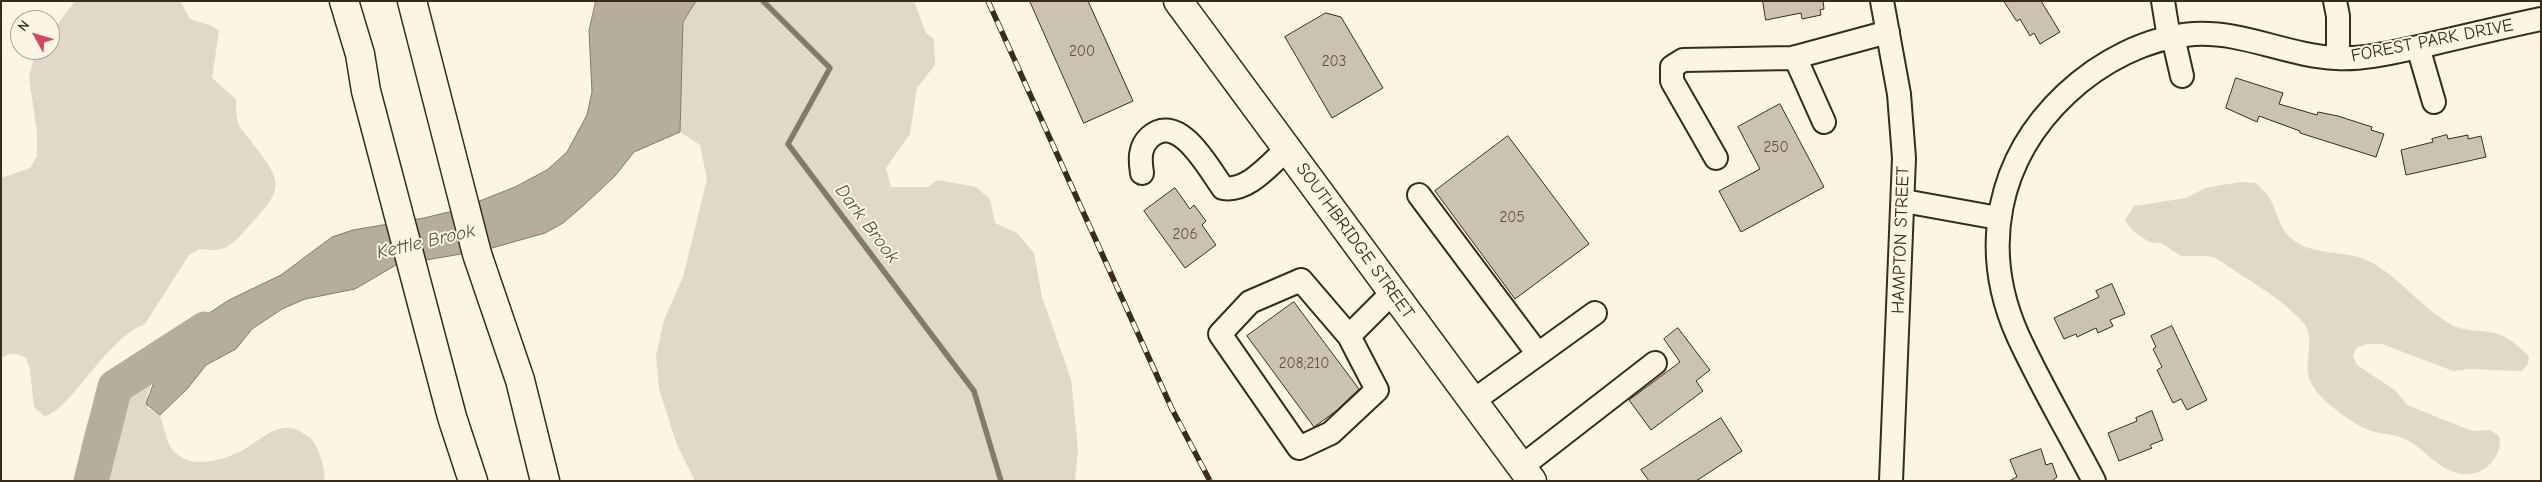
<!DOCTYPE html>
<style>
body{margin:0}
#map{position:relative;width:2542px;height:482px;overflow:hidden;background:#fcf5e5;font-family:"Comic Neue",sans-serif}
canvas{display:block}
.frame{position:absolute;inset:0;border:2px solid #3b2a1e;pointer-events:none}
.north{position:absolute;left:10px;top:10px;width:50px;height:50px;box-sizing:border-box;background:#fcf5e5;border:1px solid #afa495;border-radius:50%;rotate:309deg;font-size:14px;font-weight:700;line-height:20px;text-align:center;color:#3b2a1e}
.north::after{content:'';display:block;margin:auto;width:18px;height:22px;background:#d1495b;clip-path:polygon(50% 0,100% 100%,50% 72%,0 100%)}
</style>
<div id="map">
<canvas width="2542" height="482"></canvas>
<div class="frame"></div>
<div class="north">N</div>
</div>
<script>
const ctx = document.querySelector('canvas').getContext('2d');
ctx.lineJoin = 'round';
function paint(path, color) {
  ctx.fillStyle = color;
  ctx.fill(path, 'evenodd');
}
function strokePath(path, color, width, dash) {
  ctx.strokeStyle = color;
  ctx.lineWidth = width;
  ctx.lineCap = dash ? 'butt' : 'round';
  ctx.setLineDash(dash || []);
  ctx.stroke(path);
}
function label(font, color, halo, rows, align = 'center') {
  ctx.font = font + ' "Comic Neue",sans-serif';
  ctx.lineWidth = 4;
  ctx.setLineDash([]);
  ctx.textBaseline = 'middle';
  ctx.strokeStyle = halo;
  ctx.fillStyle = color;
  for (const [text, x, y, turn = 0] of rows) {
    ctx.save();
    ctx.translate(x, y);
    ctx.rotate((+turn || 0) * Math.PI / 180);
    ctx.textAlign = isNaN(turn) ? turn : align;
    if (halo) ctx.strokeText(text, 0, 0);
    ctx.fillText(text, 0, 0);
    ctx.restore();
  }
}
const green = new Path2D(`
 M75,1H180L190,19L212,26L219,31L212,78L236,99C236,107 236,119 239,126C243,132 249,138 253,144C285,185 283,189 248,227C232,245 226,253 200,249L189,255L145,324C107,337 70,412 44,416L34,407L30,369L26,358C17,353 10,352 1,358V178L30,168L37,156V133L29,77L33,61L40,50H50V34Z
 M696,1H914L926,33L934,39L935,65L917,88L910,134L886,168L891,187H928L938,180L976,187L990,199L995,223L1017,233L1034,253L1042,297L1071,379L1078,450L1075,481H695L677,445L659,389L656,356L664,320L683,277L707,179L700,145L680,132L683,22Z
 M2240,182L2256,183C2260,188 2266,192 2269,197C2277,211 2279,229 2293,240C2314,256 2346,250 2369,261C2398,276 2419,305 2447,322C2464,334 2483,328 2501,335C2511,339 2521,349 2529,356L2528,364L2522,371L2470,369L2453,371L2382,344H2367L2356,348L2353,356L2357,365L2396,391L2407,405L2472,431L2490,430L2499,436C2504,451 2489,470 2475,473C2446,480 2430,453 2409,441C2397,433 2379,435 2366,429C2349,421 2319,399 2311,383C2301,363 2318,339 2302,321C2279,296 2244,278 2216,258L2208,256H2181L2161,243L2149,242L2132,230L2125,220L2134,206L2186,198L2205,188Z
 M136,364L158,370L148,393V408L160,415C163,424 165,435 169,444C182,470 215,463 237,453C256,445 279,417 301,432C307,436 312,438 315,444C320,455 326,469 324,481H76C80,445 93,370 136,364Z`);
const water = new Path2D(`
 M596,1H696L683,22L680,132L634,152L615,176L584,205L563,223L545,233L485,250L396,265L355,289L305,299L282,309L252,329L236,349L206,365L188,388L160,415L146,404L166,349L197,321L229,300L281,275L332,237L353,230L424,218L457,210L515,187L547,170L567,152L587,115L592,92L589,31Z`);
const stream = new Path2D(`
 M763,1L830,68L788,144L974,391L1001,481`);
const river = new Path2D(`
 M91,481L115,387L205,329`);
const building = new Path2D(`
 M1030,1H1088L1133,101L1084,123Z
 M1763,1H1823L1824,9L1820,10L1821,15L1802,19L1801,13L1766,20Z
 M2004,1H2041L2060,32L2040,44L2034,33L2030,36L2020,19L2017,21Z
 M1326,13L1341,17L1383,88L1332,118L1285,37Z
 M2236,78L2283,93L2279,104L2317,115L2318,112L2338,116L2372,127L2371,130L2384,134L2376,157L2300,133V131L2259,116L2257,122L2226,108Z
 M1780,104L1824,187L1741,232L1719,191L1760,169L1738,127Z
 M2447,135L2448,139L2468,135V139L2481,136L2486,157L2406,175L2401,150L2433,142L2432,139Z
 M1508,136L1589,244L1515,299L1435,191Z
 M1175,188L1190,209L1194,205L1206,221L1202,225L1216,245L1185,268L1144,211Z
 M2112,284L2125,314L2110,320L2113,326L2098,333L2096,328L2077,337L2076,334L2064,339L2054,318L2099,297L2096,291Z
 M1294,302L1359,389L1336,411L1314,427L1247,336Z
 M2172,326L2207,400L2187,410L2181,399L2173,403L2157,370L2162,367L2153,349L2156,347L2151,336Z
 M1678,328L1710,370L1696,381L1703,391L1651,430L1629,400L1680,362L1664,339Z
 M2152,411L2163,440L2150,445L2152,448L2119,461L2108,433L2137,421L2136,418Z
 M1721,418L1742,451L1696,481H1649L1641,470Z
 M2041,449L2046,465L2052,463L2057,477L2052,481H2009L2017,477L2010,460Z`);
const minor = new Path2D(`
 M1882,1L1899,94L1904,158L1891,481
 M2163,1L2169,38
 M2335,1L2338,16V58
 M2173,37L2182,76
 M2418,47L2434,102
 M1795,57L1824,122
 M1716,158L1672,81V67L1683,60L1792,58L1888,32
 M1142,173C1140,160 1139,147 1150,137C1179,111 1209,169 1223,188C1248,192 1269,165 1287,149
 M1419,195L1538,354
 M1904,201L1998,218
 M1349,336L1377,390L1331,433L1299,448L1220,334L1250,302L1301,280L1349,336L1393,292
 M1473,401L1595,313
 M1521,467L1655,363
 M2094,481C2069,433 2041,386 2018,336C1979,249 1997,159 2066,94C2100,62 2147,37 2194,34C2243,31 2288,56 2336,58C2366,60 2398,51 2427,45C2465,36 2503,27 2541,19`);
const major = new Path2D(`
 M1178,1L1532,481`);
const highway = new Path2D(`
 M344,1L360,54L366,91L452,417L473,481
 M412,1L477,254L520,380L545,481`);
const rail = new Path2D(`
 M988,1L1172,409L1210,481`);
const numberNames = [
 ["200",1082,52],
 ["203",1334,62],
 ["250",1776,148],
 ["205",1512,218],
 ["206",1185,235],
 ["208;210",1304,364]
];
const streetNames = [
 ["FOREST PARK DRIVE",2432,41,-11],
 ["HAMPTON STREET",1901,240,-88],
 ["SOUTHBRIDGE STREET",1355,241,54]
];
const waterNames = [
 ["Dark Brook",867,224,53],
 ["Kettle Brook",426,242,-13]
];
paint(green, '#e0d8c8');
paint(water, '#b7ad9e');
strokePath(water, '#85796b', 1);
strokePath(stream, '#85796b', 5.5);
strokePath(river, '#b7ad9e', 35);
paint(building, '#ccc2b3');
strokePath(building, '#3b2a1e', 1);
strokePath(minor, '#3b2a1e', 26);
strokePath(major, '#3b2a1e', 31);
strokePath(highway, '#3b2a1e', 31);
strokePath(minor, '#fcf5e5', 22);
strokePath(major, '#fcf5e5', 28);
strokePath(highway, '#fcf5e5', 28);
strokePath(rail, '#3b2a1e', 5.5);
strokePath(rail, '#fcf5e5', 4, [11]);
label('15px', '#5f5043', null, numberNames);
label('18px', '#3b2a1e', '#fcf5e5', streetNames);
label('italic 19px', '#605144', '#fcf5e5', waterNames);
</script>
